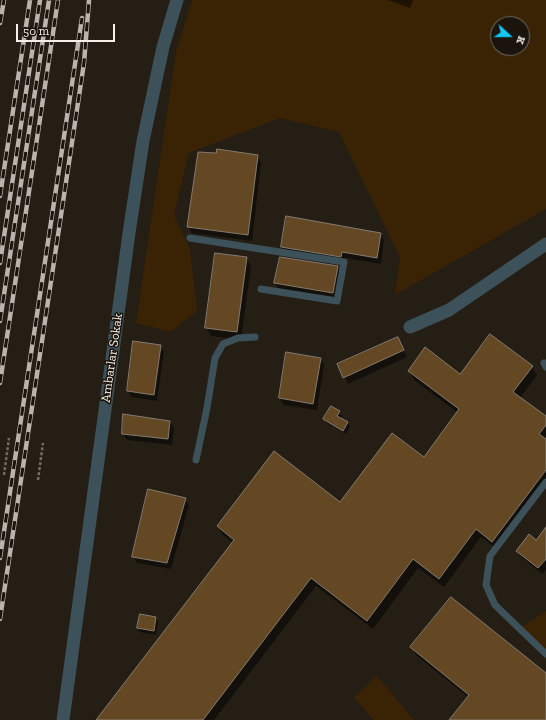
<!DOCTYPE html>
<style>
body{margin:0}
#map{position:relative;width:546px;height:720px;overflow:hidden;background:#251e15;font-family:"Zilla Slab",serif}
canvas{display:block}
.north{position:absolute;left:490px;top:16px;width:40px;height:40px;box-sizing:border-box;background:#1b140c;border:1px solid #726c64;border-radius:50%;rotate:111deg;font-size:11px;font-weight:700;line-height:16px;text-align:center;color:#f4efe9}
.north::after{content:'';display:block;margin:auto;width:14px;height:18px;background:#0fcafa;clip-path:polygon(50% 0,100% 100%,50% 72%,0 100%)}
.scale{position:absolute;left:16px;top:24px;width:99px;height:18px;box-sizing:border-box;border:2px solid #f4efe9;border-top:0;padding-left:5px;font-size:12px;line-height:14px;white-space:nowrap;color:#f4efe9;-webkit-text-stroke:3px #1b140c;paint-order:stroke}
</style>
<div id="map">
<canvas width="546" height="720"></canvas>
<div class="north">K</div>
<div class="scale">50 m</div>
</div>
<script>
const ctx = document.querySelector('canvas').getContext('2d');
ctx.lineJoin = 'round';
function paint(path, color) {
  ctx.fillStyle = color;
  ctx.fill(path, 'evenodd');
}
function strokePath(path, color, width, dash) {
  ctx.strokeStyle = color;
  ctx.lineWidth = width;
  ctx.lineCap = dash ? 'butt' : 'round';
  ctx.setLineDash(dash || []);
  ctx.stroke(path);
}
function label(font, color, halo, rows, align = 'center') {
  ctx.font = font + ' "Zilla Slab",serif';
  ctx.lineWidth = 3;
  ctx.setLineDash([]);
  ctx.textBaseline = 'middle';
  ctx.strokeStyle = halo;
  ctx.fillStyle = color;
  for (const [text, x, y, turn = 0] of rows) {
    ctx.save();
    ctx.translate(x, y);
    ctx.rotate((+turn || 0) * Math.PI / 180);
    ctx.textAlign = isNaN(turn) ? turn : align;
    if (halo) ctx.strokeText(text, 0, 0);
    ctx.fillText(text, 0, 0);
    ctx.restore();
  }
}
const green = new Path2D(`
 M192,0H546V209L395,295L400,257L339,132L280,118L189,153L174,215L190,249L197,311L170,332L136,323L176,52ZM498,24H522V48H498Z
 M546,611V659L517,630Z
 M377,676L414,720H373L354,697Z`);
const shadow = new Path2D(`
 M388,0H413L410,8Z
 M257,156L261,163L252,241L192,233L188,226Z
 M381,234L384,240L381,264L346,258L345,263L286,254L282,247Z
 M246,258L251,266L241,340L211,336L206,328Z
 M338,267L341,274L337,299L279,289L275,283Z
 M401,344L407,357L348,384L338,365Z
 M160,346L164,352L157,401L132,397L128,391Z
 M320,358L324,365L317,410L283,405L280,398Z
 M532,367L537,375L520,398L546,418V485L498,550L481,537L444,587L418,568L373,629L316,586L214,720H98L233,543L223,535L218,526L340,504L424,458L458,413L414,380L409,371L460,375Z
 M339,412L342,416L340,418L348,422L350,427L346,434L327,423L325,419Z
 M170,422L174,428L172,445L127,440L123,434Z
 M185,499L189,505L171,569L137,563L133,556Z
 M546,529V570L542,574L521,557L517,551L536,541Z
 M156,618L158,622L156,635L140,632L138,628Z
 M412,647L546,675V720H451L468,697L416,655Z`);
const building = new Path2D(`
 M217,149L258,155L248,235L187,227L198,152L216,153Z
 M286,216L381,233L377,258L342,252L341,257L281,247Z
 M215,253L247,257L237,332L205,328Z
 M280,257L338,266L333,293L274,283Z
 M490,334L533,366L513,392L546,416V425L539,434L546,439V470L492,542L476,529L439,579L413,559L367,621L311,578L203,720H96L234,540L217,526L274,451L340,502L392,433L424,457L459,409L408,371L425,347L460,374Z
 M398,337L404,350L343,378L337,364Z
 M133,341L161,345L154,395L127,391Z
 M286,352L321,358L313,404L279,398Z
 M331,406L340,411L337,416L348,422L343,431L323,419Z
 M123,414L170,421L168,439L122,434Z
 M148,489L186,498L167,563L132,557Z
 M546,527V559L538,568L516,551L529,534L536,540Z
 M451,597L546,673V720H449L469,695L410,647Z
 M140,614L156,617L154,631L137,628Z`);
const path = new Path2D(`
 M4,475L9,438
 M38,480L43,443`);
const lane = new Path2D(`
 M190,238L344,262L337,301L261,289
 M544,363L546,367
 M196,460L207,408L215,358L223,344L238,338L255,337
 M546,482L490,556L486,585L495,605L546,654`);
const street = new Path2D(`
 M410,327L449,310L546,244
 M63,720L129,233L143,141L163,47L177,0`);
const rail = new Path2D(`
 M0,23L4,0
 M0,196L30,0
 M0,263L40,0
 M0,321L49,0
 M0,383L58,0
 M0,558L82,18
 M0,619L84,63L89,0`);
const streetNames = [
 ["Ambarlar Sokak",112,358,-82]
];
paint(green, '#392304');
paint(shadow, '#0007');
paint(building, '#644823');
strokePath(building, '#847b70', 1);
strokePath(path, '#736d65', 2.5, [3, 2]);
strokePath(lane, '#3c5159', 7);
strokePath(street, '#3c5159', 13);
strokePath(rail, '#b9b4ad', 4.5);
strokePath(rail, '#1b140c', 3, [9]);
label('13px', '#f4efe9', '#1b140c', streetNames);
</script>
